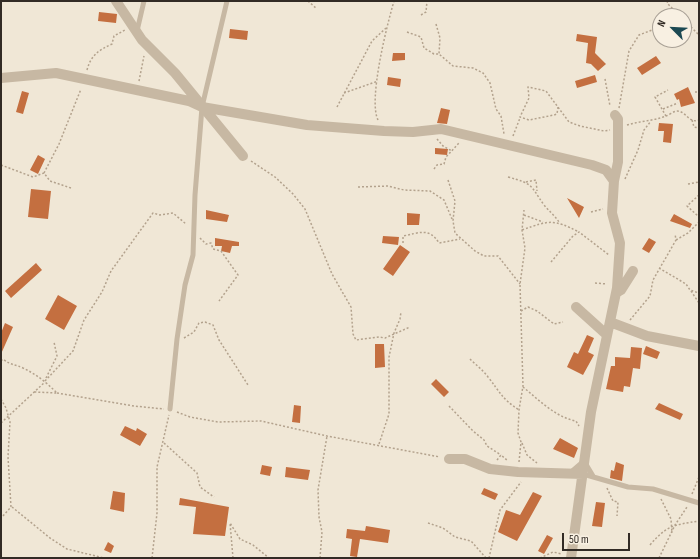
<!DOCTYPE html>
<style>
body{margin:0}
#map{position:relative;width:700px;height:559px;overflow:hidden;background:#f0e7d6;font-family:"Sofia Sans Condensed",sans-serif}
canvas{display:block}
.frame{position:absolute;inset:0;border:2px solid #322b25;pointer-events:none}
.north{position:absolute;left:652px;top:8px;width:40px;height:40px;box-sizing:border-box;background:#f8f0e2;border:1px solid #a9a196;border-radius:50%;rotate:294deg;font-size:11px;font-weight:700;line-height:16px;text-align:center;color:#322b25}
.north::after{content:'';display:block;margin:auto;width:14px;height:18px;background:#1c4952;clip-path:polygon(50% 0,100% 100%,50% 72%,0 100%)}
.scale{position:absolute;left:562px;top:533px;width:68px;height:18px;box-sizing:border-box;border:2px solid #322b25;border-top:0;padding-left:5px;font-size:12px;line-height:14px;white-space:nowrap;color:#322b25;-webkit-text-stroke:3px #f8f0e2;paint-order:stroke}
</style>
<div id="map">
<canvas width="700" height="559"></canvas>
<div class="frame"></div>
<div class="north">N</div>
<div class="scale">50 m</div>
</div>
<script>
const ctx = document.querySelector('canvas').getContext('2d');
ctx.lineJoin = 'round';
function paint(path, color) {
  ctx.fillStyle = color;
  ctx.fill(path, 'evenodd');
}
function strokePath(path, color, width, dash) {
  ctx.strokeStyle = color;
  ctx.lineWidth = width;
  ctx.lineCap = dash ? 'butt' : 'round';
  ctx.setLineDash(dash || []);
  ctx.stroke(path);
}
const building = new Path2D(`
 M99,12L117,14L116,23L98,21Z
 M230,29L248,31L247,40L229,38Z
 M577,34L597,37L595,53L606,64L598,71L591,64L586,63L588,43L576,41Z
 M393,53H405V60L392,61Z
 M656,56L661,63L642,75L637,68Z
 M595,75L597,82L577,88L575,81Z
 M388,77L401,79L400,87L387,85Z
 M688,87L695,103L681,107L679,99L677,100L674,94Z
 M22,91L29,93L23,114L16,112Z
 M441,108L450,110L447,124L437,123Z
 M659,123L673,124L671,143L663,142L664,131H658Z
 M435,148L448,149L447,155L435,154Z
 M38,155L45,159L38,174L30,170Z
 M31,189L51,191L48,219L28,217Z
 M567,198L584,207L579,218Z
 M206,210L229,215L227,222L206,219Z
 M407,213L420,214L419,225H407Z
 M674,214L692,224L690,228L670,221Z
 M383,236L399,237L398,245L382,243Z
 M215,238L239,242V246H232L230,253L221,251L222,246H215Z
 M649,238L656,242L649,253L642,249Z
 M400,245L410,252L393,276L383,269Z
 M36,263L42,270L11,298L5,291Z
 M58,295L77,306L64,330L45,319Z
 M5,323L13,327L1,354V333Z
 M587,335L594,338L588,352L594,355L583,375L567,367L574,352L578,354Z
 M375,344H384L385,367L375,368Z
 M646,346L660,352L657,359L643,354Z
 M631,347L642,348L640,369L633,368L630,387L624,386L623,392L606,389L611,366H615V357L630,358Z
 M436,379L449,392L444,397L431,384Z
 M659,403L683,414L680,420L655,409Z
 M294,405L301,406L300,423L292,422Z
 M125,426L136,431L137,428L147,434L140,446L120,435Z
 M560,438L578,448L574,458L553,449Z
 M616,462L624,465L622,481L610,478L611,470L614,471Z
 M262,465L272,467L270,476L260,474Z
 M286,467L310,470L308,480L285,477Z
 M484,488L498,494L495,500L481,494Z
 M113,491L125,493L124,512L110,509Z
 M533,492L542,496L517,541L498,532L506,510L520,515Z
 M180,498L229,507L225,536L193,534L196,507L179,505Z
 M596,502L605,503L602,527L592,526Z
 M366,526L390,530L388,543L360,539L357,557L350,556L352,539L346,538L347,529L365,531Z
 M547,535L553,538L544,554L538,551Z
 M108,542L114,546L111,553L104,550Z`);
const path = new Path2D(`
 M308,1L317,9
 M668,1L667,3L678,14L684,13L686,22L699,35
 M421,15L426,12L427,1
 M436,24L440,38L439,54
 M407,32L421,37L424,48L434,54H439L453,66L473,68L483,73L490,83L496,109L501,116L504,134
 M87,70C91,55 99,50 112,44L114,36L125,30
 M605,79L610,106
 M139,81L144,56
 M695,92H699
 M344,93L378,81
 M337,107L372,41L386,28
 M558,107L557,114L554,115L529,120L520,117L529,98L528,87L546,91L569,122L580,126L604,131L610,130
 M619,108L629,51L639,35L660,27
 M663,109L678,103
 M666,116L655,97L668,90
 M378,120C368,100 387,25 394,1
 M692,120L694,127L699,128
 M627,125C640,121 653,121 666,116C669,115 674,111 677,111C686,111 689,124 699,120
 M513,136L520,118
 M437,139L443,146L452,151
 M251,161L275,177L293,194L305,209L332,274L351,307L353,334L356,340L379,337L385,338L410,327
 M1,165L33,177L44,173L50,181L71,188
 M434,169L437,165L444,164L446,157L459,143
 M44,173L59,144L81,89
 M508,177C534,184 530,185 544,205C549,211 555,216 559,222
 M625,179L638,150L644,130L651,121
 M448,180L455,201L453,221L455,233L475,251L484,256H498L520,284
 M526,182L536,180L537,191
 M688,184L699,182
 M358,187L388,186L404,190L430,191L444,200L452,219
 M699,195L687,206L699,217
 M591,212L603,209
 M524,215L543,222
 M522,230C550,220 553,219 579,232
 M200,238L206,244L211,243L213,249L221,251L238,275L219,301
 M676,240L688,233L699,222
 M403,243V236C419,233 429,227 439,243L460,239
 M551,262L573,236L579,232L609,255
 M659,268L686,284L690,290L699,293
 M595,283L607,284
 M691,291L699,303
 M521,311L528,307L537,311L554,324L563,322
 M630,320L650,296L653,280L676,240L675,234
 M184,338L194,332L199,323L205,322L213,325L219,340L248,385
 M470,359C476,365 483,370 488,377C500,392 502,399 519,410
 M1,361L3,359C12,366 15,364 23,368C36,374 47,383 57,393L34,392
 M46,378L57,356L54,342
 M45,381L73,351L84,320L102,292L111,271L153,213L160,215L173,213L186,224
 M523,387C539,400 555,417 576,421L579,426
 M57,393L134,406L164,409
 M1,399L6,408L10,422L8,457L11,507L1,518
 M449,406L473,431L484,440L487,446L501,455
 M177,412L190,417L218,422L261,421L327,436L440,457
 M1,423L45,382
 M164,443L197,473L200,487L214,497
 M522,443L527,455L537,463
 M379,444L389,414V357L394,333L400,319L401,312
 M497,460L501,455L508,461
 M519,462L521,442L518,433L519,410L523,386L520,284L525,248L522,230L524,210
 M607,488L613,501L618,502L617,516
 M692,494L699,477
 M661,499L671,519L672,533
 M12,507L50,538L67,549L104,558
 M428,523L443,528L455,537L471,541L486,558
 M650,545C667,525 674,525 699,521
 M152,558L157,513V467L169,415
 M233,558L230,523L240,539L253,545L269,558
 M320,558L322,532L319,517L318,490L327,436
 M489,558L500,510L521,482
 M540,558L553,552L562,554
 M659,558L675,525L687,507`);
const lane = new Path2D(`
 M137,31L144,1
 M170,409L177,339L185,285L193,255L195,195L202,107L227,1
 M570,473L584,461L593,476
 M583,474L628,487L653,489L699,503`);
const street = new Path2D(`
 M116,1L142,40L175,73L243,156
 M1,78L56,73L189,101L202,107L307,125L384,131L413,132L441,129L592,165L606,170L614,181
 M616,293L621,290L633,271
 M576,307L607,335
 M610,322L647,336L699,346
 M449,459H465L490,469L518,472L583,474
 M571,558L591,412L617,288L620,243L612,213L614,181L618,162V119L615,115`);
paint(building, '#c46f40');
strokePath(path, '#b3a28d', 1.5, [2, 2]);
strokePath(lane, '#c7b8a3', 5);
strokePath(street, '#c7b8a3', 10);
</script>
